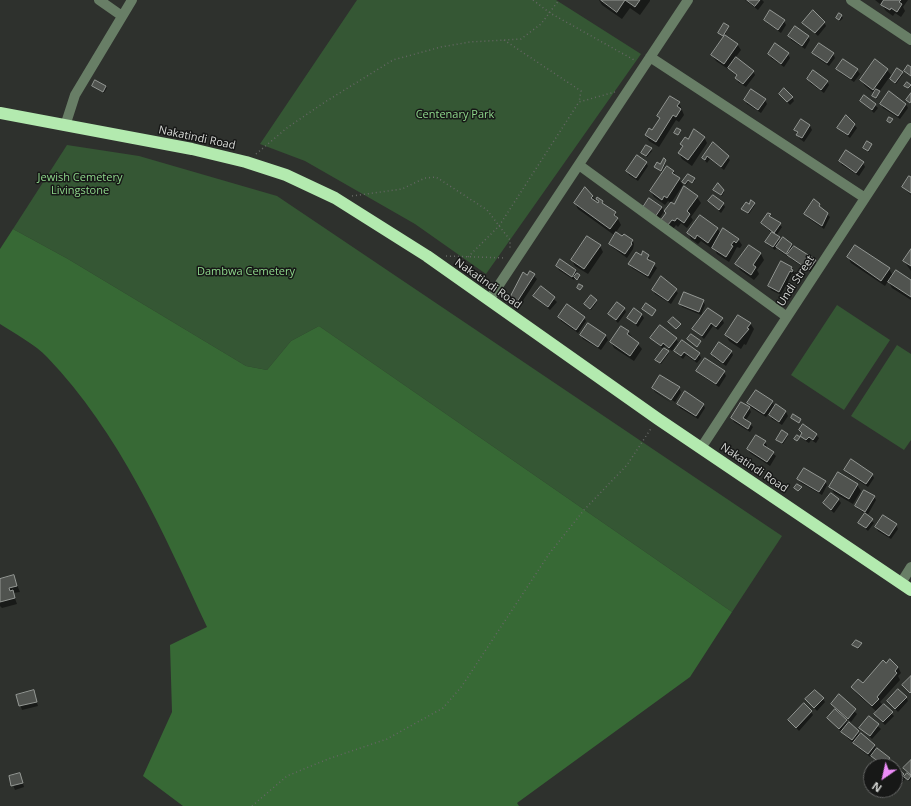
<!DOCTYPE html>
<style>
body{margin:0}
#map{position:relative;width:911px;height:806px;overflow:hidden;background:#2e312d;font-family:"Open Sans",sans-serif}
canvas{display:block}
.north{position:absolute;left:863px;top:758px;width:40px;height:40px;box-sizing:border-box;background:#171817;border:1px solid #636463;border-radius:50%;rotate:214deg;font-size:11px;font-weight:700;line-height:16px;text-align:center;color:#d5d7d4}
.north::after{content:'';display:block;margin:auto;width:14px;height:18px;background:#ed8cf9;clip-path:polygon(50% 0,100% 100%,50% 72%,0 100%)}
</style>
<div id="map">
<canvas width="911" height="806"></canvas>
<div class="north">N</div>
</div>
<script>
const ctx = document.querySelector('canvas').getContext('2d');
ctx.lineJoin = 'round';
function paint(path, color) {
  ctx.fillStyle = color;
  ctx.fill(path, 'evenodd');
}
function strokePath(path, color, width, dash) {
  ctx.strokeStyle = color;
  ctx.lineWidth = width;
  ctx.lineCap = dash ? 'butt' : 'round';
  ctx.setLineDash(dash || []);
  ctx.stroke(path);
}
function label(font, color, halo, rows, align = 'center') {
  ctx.font = font + ' "Open Sans",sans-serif';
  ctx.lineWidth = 3;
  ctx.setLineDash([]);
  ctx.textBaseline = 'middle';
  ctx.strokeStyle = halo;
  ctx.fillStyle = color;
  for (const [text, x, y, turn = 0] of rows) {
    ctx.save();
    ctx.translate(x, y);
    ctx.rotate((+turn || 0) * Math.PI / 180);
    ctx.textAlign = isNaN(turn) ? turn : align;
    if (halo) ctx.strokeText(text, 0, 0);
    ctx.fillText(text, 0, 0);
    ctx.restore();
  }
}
const green = new Path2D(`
 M357,0H556L641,54L486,274L415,224L305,161L260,144Z
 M67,145L139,156L277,196L782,536L732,612L319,326L291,341L267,370L246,366L68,259L13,229Z
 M837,305L890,340L844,410L791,375Z
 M897,345L911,354V440L904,450L851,416Z`);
const forest = new Path2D(`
 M13,229L68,259L246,366L267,370L291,341L319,326L732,612L690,677L517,803L519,806H183L143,776L172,712L170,645L207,627C163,532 120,433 47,357C36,345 14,333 0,324V249Z`);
const shadow = new Path2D(`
 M599,0H650V1L640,15L630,8L622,19L602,5Z
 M745,0H762L764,2L758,10Z
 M875,0H883L880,4Z
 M886,0H908L903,7L905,11L901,17L895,13L893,16L886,11L882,5Z
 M839,14L843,18L840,21L837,18Z
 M765,20L784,21L786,25L781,33L767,23Z
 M824,22L826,26L818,36L804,23Z
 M728,27L725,36L737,44L741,50L735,58L753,71L755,75L746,87L738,82L737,77L729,68L728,69L716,61L712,55L724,37L719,33Z
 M789,36H808L810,40L805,49L791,40Z
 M814,53L833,54L835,58L829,66L816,57Z
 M769,54H788L790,58L784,67L771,58Z
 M843,61L857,70L860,74L854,82L840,73L838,69Z
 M887,70L891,75L879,92L877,99L874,96L875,94L865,86L861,80Z
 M902,73L903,74L896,84L892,81Z
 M808,79L827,81L829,85L824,93L810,83Z
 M93,86H106L107,88L104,93Z
 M780,94L792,97L794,101L790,105Z
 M745,100H765L767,104L761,113L747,104Z
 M861,101L875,105L878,108L874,113Z
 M679,103L684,115L679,122L676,120L659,147L649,141L646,135L652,131L660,119L658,116Z
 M881,104H906L908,108L900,119L883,108Z
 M846,116L857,128L850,138L841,131L838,128Z
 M801,120L810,126L812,130L804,142L800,139L795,130Z
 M704,137L707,143L692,166L682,159L679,153L683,147L681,144Z
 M713,143L730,160L724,170L710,159L707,163L703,158Z
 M871,145L869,152L865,150L864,148Z
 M651,149L652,151L647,157L643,154Z
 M666,161L662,172L656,168L655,167Z
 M840,162L863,163L865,167L859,176L842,165Z
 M646,163L648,166L638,181L629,175L627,171Z
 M673,171L683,185L671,203L674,206L697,197L701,203L691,217L693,220L687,228L681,223L678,227L676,225L671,232L665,227L666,214L665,211L671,203L668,201L665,205L654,197L651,192Z
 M688,175L695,180L693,183L689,181L686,185L684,182Z
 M911,178V195L903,187Z
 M586,188L598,204L599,202L597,199L615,213L621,225L614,235L578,209L575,203Z
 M714,190H724V192L722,196Z
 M649,199L662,207L664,211L658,221Z
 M709,201L723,204L725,207L721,213Z
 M754,203L755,205L749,214L743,210Z
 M819,204L821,209L830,217L824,229L808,218L806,214Z
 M768,214L782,227L776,236L781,242L792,244L794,248L815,261L818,265L812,273L791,259L789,255L788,257L780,251L777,247L775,250L768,245L766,242L772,233L762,224Z
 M717,228L721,234L738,239L742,245L740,248L737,247L729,262L717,254L713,246L711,248L701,241L698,244L691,239L688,233Z
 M632,240L634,244L633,249L627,258L612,247L610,244Z
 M600,246L603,252L588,274L575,266L572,260Z
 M749,246L761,254L764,260L757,270L759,274L754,280L740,270L737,264Z
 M911,250V271L904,261Z
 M643,253L649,256L650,261L657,268L650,279L632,268L629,264Z
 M848,257L889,269L893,276L911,281V300L892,288L888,281L885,286L851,263Z
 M557,266L576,270L580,278L578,280L575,278L574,280L559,270Z
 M792,267L795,274H792L781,295L771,290L769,286Z
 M530,272L537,279L520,305L511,297Z
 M662,277L678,293L671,304L655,294L653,290Z
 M541,288L557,302L550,310L534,296Z
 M596,301L597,302L591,310L586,306Z
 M703,301L705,305L701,315L682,307L680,304Z
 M624,308L626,312L618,323L609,314Z
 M642,315L644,318L638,327L629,318Z
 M559,317L584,318L586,321L578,333L561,321Z
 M722,319L724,323L718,330L713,326L704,339L693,329Z
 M750,323L754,329L746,345L744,344L741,349L729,341L726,335Z
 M588,324L606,336L608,340L601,350L583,339L581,335Z
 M628,332L642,349L634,361L614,348L611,342Z
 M651,338L676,339L678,342L672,351L665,346L663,349L669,353L661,364L656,360L664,350Z
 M682,342L699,354L701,358L697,363L686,355L683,359L678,355L675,351Z
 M731,351L733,355L726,366L714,358L712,354Z
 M697,371L724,372L726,376L719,387L699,374Z
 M653,388H679L681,392L675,402L655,389V391L673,404L655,392Z
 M772,402L775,407L776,406L786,412L788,416L782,425L772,419L769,413L766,417L750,407L748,403Z
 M678,404H703L705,408L698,419L680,408Z
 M749,408L751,412L746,420L753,427L750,432L734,422L732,418Z
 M800,430L816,435L819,438L816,443L811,440L809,443L804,440Z
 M783,432L788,436L783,444L778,440Z
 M765,442L767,446L766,448L776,456L770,466L750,453L748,449Z
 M845,470L872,474L874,478L868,487L847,473Z
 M798,479L825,482L827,485L822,495L801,483Z
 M857,485L861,491L853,504L834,493L831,487Z
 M874,497L876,500L867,516L874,523L868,531L859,523L866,514L858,509L856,506Z
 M839,500L841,503L834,513L824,504Z
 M896,525L898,529L891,539L878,531L876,527Z
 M13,576L20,592L13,593L17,604L2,608L0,606V580Z
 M861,644L859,649L854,645Z
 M898,667L901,673L898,676L900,680L880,702L894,716L885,725L877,718L875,714L877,712L856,693L852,687Z
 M33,691L38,706L22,710L17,695Z
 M839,696L857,714L851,722L844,716L849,724L889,759L891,762L890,764L893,766H882L872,755L870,757L857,747L831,722L829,718L837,709L832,704Z
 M906,697L908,701L898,712L888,701Z
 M807,699H823L825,702L817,711Z
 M811,712L813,715L799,731L789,720Z
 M869,718L881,729L872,739L861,728Z
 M911,762V779L909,781L906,778L901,784L895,778V768L905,777L908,773L904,769Z
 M20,774L24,787L15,790L10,777Z`);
const building = new Path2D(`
 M601,0H640L635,7L625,0L617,12Z
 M747,0H760L755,6Z
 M884,0H901L899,2L902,4L897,12L891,8L890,10L881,5Z
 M770,10L785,20L778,30L764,20Z
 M813,10L825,22L815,33L802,23Z
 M839,13L842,15L839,20L836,18Z
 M724,23L729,26L723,36L718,33Z
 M795,26L809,36L802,46L788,36Z
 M725,35L738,44L724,64L711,55Z
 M775,43L789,53L781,64L768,54Z
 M819,43L834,53L827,63L812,53Z
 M736,57L754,71L743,84L735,78L737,75L728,68Z
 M843,59L858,69L851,79L836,69Z
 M875,59L888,69L873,90L860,80Z
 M908,65L911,67V76L904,71Z
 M897,68L903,72L895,83L890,79Z
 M813,70L828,81L821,90L807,79Z
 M95,80L106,86L103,92L92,86Z
 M907,82L911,85L908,88L904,86Z
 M784,88L793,97L787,102L779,94Z
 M751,89L766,99L758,110L744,100Z
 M876,89L880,91L876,98L872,96Z
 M889,91L906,104L898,116L880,104Z
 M911,93V101L910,103L906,100Z
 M864,95L876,104L872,110L860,101Z
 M670,96L680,102L677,106L681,109L676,117L673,115L656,142L645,135L649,128L652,130L660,118L657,116Z
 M846,115L855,124L848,135L837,128Z
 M889,117L893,119L890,123L887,121Z
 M801,119L810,125L802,138L796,135L798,132L794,130Z
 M677,128L681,130L678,135L674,133Z
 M694,129L705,137L688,160L678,153L683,146L680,144L685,137L688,139Z
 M867,141L872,144L868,151L863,148Z
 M713,142L729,156L721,167L707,156L705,160L702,158Z
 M646,145L652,148L646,156L641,153Z
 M846,150L864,162L856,173L839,161Z
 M637,155L647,162L636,178L626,171Z
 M664,158L666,160L661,171L654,167L657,162L660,164Z
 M667,166L674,171L672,173L680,178L667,198L664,196L662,200L650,191Z
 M688,174L695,178L692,183L688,180L685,184L682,182Z
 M909,176L911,177V193L902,187Z
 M718,183L724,190L721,195L713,190Z
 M684,186L698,196L687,211L690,214L684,223L677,218L675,221L672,220L667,226L660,221L666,213L664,211L671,202L674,204Z
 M585,187L593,196L591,198L598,203L599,201L596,199L597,197L603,201L602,203L616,212L614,215L618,218L610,229L574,203Z
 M713,195L724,203L719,210L708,201Z
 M649,198L662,207L655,217L642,209Z
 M814,199L820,204L819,206L828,213L822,226L804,214Z
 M751,200L755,203L748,213L741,209L746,202L749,204Z
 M768,213L771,214L769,216L781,223L774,233L761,223Z
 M700,215L718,228L708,243L697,235L695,239L687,233Z
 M723,228L739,239L736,243L734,241L731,245L733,246L726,257L712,248Z
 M616,232L622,236L624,234L633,240L631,243L632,244L625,254L609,244Z
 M772,232L780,237L773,247L765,242Z
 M587,236L601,245L584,269L571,260Z
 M783,237L792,244L786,254L776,247Z
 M749,245L761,253L753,265L756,267L751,275L735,264Z
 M855,245L890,268L881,281L847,257Z
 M794,246L816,260L809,270L787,255Z
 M911,249V266L903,261Z
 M643,251L649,255L647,259L655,263L648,276L628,264L636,252L641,255Z
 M560,259L576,270L572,277L556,266Z
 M781,261L792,267L791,269L793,270L792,272L790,271L779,292L768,286Z
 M896,270L911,280V297L888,282Z
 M530,271L535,274L517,302L510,297L523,272L527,275Z
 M577,273L580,275L577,280L574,277Z
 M661,276L677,289L668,301L652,290Z
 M579,284L583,286L580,290L577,288Z
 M541,286L555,297L548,307L533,296Z
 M684,292L704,300L699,312L679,304Z
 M591,295L597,300L590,309L584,304Z
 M617,302L625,308L616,320L608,314Z
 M646,303L656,310L652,316L642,309Z
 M567,304L585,317L576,330L558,317Z
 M634,308L642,314L636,324L627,318Z
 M708,308L723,318L716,327L711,323L702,336L692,329Z
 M738,315L751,323L747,328L749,329L737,343L725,335Z
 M673,317L681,324L676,329L668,322Z
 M588,323L606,335L598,347L580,335Z
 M660,325L677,338L669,348L663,343L661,346L650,338Z
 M621,326L629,331L627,334L639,343L630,356L610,342Z
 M691,334L701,341L697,347L687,339Z
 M682,340L700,353L695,360L684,352L681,356L674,351Z
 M719,342L732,351L723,363L711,354Z
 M664,348L669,351L660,363L655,360Z
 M705,358L725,371L716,384L696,371Z
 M660,375L680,387L671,400L652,388Z
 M756,390L773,401L764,414L747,403Z
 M685,391L704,404L696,416L677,404Z
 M741,402L750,407L743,418L751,423L748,429L731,418Z
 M776,404L786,411L779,422L769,415Z
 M793,414L801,419L799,423L791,418Z
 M803,424L817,434L813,440L809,437L806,440L800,436L802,433L799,430Z
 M782,430L788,434L782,443L776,440Z
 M756,435L766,441L763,445L774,452L767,462L747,449Z
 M797,435L800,437L797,441L794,439Z
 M851,459L873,474L866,484L844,470Z
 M804,468L826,481L819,492L797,479Z
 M838,472L858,484L849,499L829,487Z
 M797,484L802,487L798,491L794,488Z
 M864,490L875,496L865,512L855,506Z
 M831,493L839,499L831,510L823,503Z
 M865,513L873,519L866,528L858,523Z
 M883,515L897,524L889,536L875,527Z
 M14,575L17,586L9,588L10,591L13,590L15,598L0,602V579Z
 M856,640L862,643L858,648L852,645Z
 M890,659L898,667L895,671L897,673L877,697L879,699L872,706L851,687L858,679L863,683L883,660L886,663Z
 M911,676V692L910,693L902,685Z
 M898,689L907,697L895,709L887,701Z
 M34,690L37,702L19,706L16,695Z
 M815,690L824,698L814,708L805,699Z
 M839,694L856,709L848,719L831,704Z
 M804,703L812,711L796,728L788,720Z
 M884,704L893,712L883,722L874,714Z
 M835,709L847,720L839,729L827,718Z
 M869,716L879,724L870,736L859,728Z
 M849,722L859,731L852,740L841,732Z
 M861,733L875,745L868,754L853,743Z
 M877,748L890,758L884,766L871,756Z
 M911,760V775L903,768Z
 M895,766L904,774L899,780L895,777Z
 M20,773L23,783L11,786L9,776Z
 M907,773L911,776L908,780L904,777Z`);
const path = new Path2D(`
 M533,0L550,13L636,61
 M504,40L581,91L579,102
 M256,154L288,127L325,102L393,60L441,47L470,42L521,39L541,24L559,0
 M352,196L402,189L425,178L436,177L487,210L510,240V249
 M446,256L506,258
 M468,257L499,226L579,102L615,92
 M252,806L287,776L328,759L387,739L443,708L462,686L549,554L584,510L627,465L652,427`);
const minor = new Path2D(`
 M99,0L122,16
 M851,0L911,40
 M650,57L865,198
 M65,126L75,95L132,0
 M579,165L787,317
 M489,300L688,0
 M701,448L911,128
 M901,583L911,567`);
const highway = new Path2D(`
 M0,113L192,149L246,162L286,175L335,198L427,256L658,419L911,590`);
const parkNames = [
 ["Centenary Park",455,115],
 ["Jewish Cemetery",80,178],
 ["Livingstone",80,191],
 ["Dambwa Cemetery",246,272]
];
const streetNames = [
 ["Nakatindi Road",197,138,12],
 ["Undi Street",796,281,-57],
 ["Nakatindi Road",488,284,35],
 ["Nakatindi Road",754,468,34]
];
paint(green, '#355734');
paint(forest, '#376935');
paint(shadow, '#0007');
paint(building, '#50534f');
strokePath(building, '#949894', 1);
strokePath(path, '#656764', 1.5, [1, 3]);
strokePath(minor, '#687e66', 10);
strokePath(highway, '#b3eaaf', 12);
label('11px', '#8ed78b', '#171817', parkNames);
label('11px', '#d5d7d4', '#171817', streetNames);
</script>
